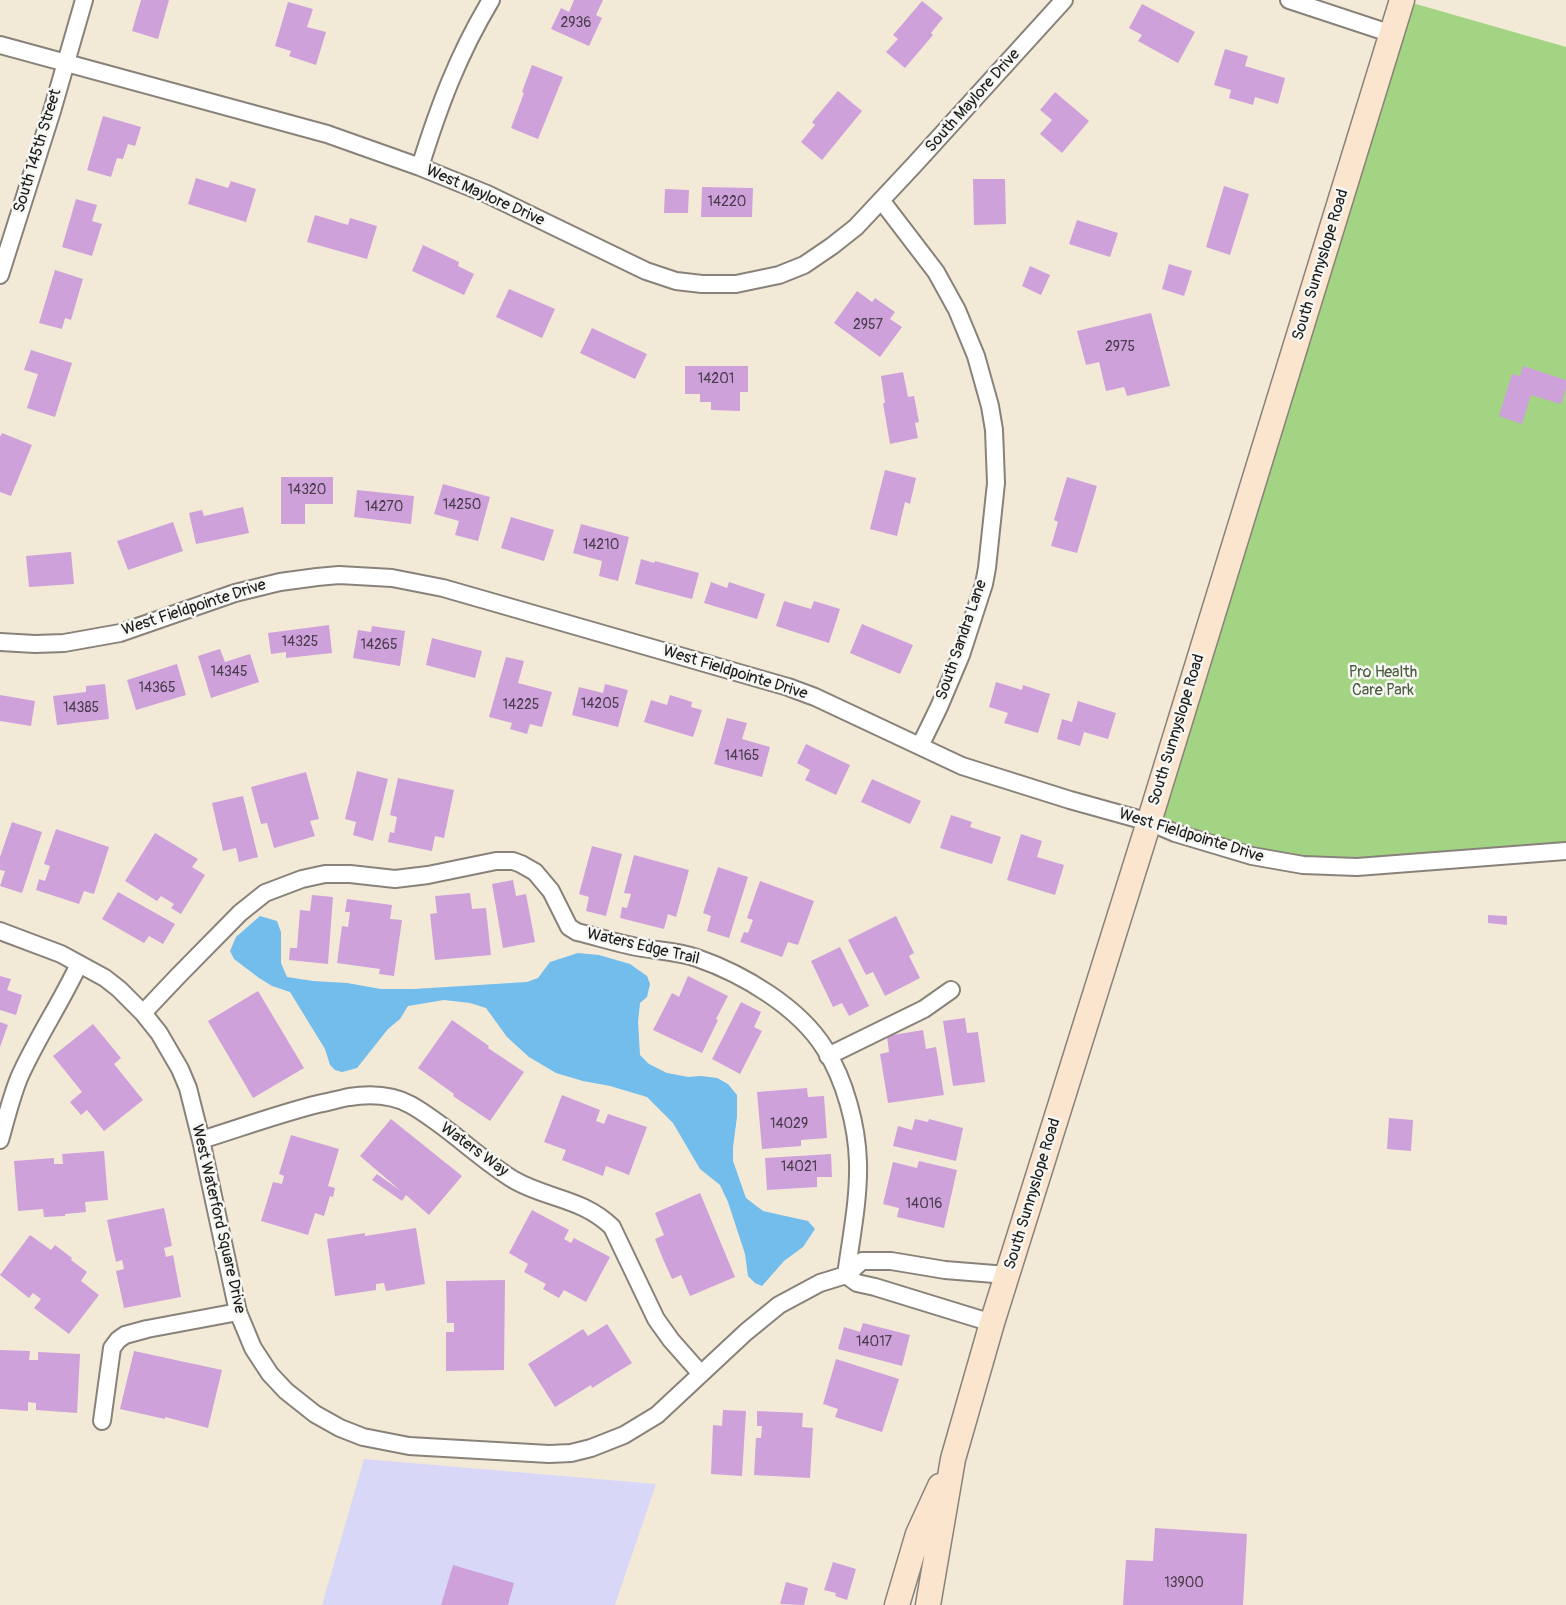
<!DOCTYPE html>
<style>
body{margin:0}
canvas{display:block;background:#f3e9d7}
</style>
<canvas width="1566" height="1605"></canvas>
<script>
const ctx = document.querySelector('canvas').getContext('2d');
ctx.lineJoin = 'round';
function paint(path, color) {
  ctx.fillStyle = color;
  ctx.fill(path, 'evenodd');
}
function strokePath(path, color, width, dash) {
  ctx.strokeStyle = color;
  ctx.lineWidth = width;
  ctx.lineCap = dash ? 'butt' : 'round';
  ctx.setLineDash(dash || []);
  ctx.stroke(path);
}
function label(font, color, halo, rows, align = 'center') {
  ctx.font = font + ' Pangolin,sans-serif';
  ctx.lineWidth = 5;
  ctx.setLineDash([]);
  ctx.textBaseline = 'middle';
  ctx.strokeStyle = halo;
  ctx.fillStyle = color;
  for (const [text, x, y, turn = 0] of rows) {
    ctx.save();
    ctx.translate(x, y);
    ctx.rotate((+turn || 0) * Math.PI / 180);
    ctx.textAlign = isNaN(turn) ? turn : align;
    if (halo) ctx.strokeText(text, 0, 0);
    ctx.fillText(text, 0, 0);
    ctx.restore();
  }
}
const built = new Path2D(`
 M364,1459L656,1484L615,1605H322Z`);
const green = new Path2D(`
 M1402,0L1566,47V851L1303,865L1149,822Z`);
const water = new Path2D(`
 M260,916L277,921L281,932V963L287,977L313,981L347,983L381,989H414L527,982L538,978L550,962L578,953L599,955L630,964L647,976L650,984L647,997L640,1003L638,1022L640,1055L649,1064L667,1073L688,1077L701,1076L717,1078L728,1084L737,1095V1117L733,1147V1161L746,1198L763,1211L808,1221L815,1229L803,1247L784,1261L762,1286L755,1283L748,1276L745,1254L728,1202L720,1185L700,1169L673,1123L647,1097L610,1086L583,1081L556,1073L529,1057L507,1037L486,1008L470,1003L444,1000L408,1006L400,1019L388,1029L357,1068L342,1072L335,1070L330,1065L325,1049L290,992L272,986L259,978L234,959L230,951L236,937Z`);
const building = new Path2D(`
 M141,0H169L158,39L132,31Z
 M574,0H603L596,15L602,18L589,46L551,29L561,8L569,12Z
 M922,1L943,18L931,33L933,35L905,68L886,52L898,39L893,35Z
 M288,2L313,9L307,27L326,32L316,65L289,56L291,51L275,46Z
 M1142,4L1195,32L1178,63L1138,41L1142,35L1129,28Z
 M1225,49L1248,56L1245,66L1285,78L1278,104L1255,97L1253,105L1229,98L1231,90L1214,85Z
 M532,65L563,77L538,139L511,128L524,93L522,92Z
 M838,91L862,111L822,160L801,142L815,125L812,122Z
 M1055,92L1089,121L1062,153L1040,134L1052,120L1040,110Z
 M103,116L141,127L135,146L128,144L123,159L117,158L111,177L87,170Z
 M196,178L228,188L231,181L256,189L246,222L188,204Z
 M973,179H1005L1006,224L974,225Z
 M1224,186L1249,194L1230,255L1206,247Z
 M702,187L753,188L752,217H701Z
 M665,189L689,190L688,213H664Z
 M76,199L97,205L92,221L102,224L92,256L62,247Z
 M315,215L348,225L350,218L377,226L367,259L307,242Z
 M1077,220L1118,233L1110,257L1069,244Z
 M423,245L459,262L458,266L474,274L464,295L412,271Z
 M1169,264L1192,271L1184,296L1162,289Z
 M1030,266L1050,275L1041,295L1022,286Z
 M55,270L83,279L71,320L65,318L62,329L39,323Z
 M509,289L555,309L542,338L496,317Z
 M857,291L872,302L875,298L895,312L890,319L902,327L880,357L834,323Z
 M1151,313L1170,386L1127,396L1124,387L1106,391L1099,362L1086,365L1077,331Z
 M592,328L647,354L635,379L580,353Z
 M31,350L72,363L55,417L27,408L38,374L24,370Z
 M685,366H748V392H740V411L711,410V402H700V394H685Z
 M1523,366L1566,380V388L1561,404L1531,395L1522,424L1499,416L1512,374L1520,376Z
 M903,372L908,397L914,396L919,422L915,423L918,438L890,444L883,403H885L881,376Z
 M2,433L32,445L11,496L0,492V437Z
 M885,470L916,478L910,504L905,502L897,536L870,529Z
 M281,477H333V504H305V524H281Z
 M1067,477L1097,486L1077,553L1051,546L1058,522L1054,520Z
 M443,484L490,497L478,541L455,535L459,521L434,514Z
 M357,490L414,496L411,524L354,517Z
 M243,507L249,533L196,544L189,513L202,510L204,516Z
 M511,517L554,530L544,561L501,548Z
 M173,522L183,551L128,570L117,541Z
 M581,524L629,537L618,581L599,576L602,561L573,553Z
 M71,552L74,584L29,587L26,556Z
 M641,559L654,563L655,561L699,573L692,599L635,584Z
 M711,582L727,588L729,582L765,594L757,619L704,603Z
 M784,601L811,609L814,601L840,609L829,643L776,626Z
 M862,624L913,645L900,674L850,653Z
 M329,625L332,653L286,658V652L271,654L268,633Z
 M372,626L405,631L400,666L353,658L358,630L371,632Z
 M432,638L482,651L475,678L426,665Z
 M220,649L225,662L250,654L259,682L211,698L198,656Z
 M506,657L524,661L518,683L552,692L542,727L530,724L527,734L510,729L512,723L489,717Z
 M177,664L186,695L136,710L127,680Z
 M996,682L1022,690L1023,685L1050,694L1038,733L1004,723L1008,713L989,707Z
 M105,684L109,719L57,725L53,696L86,692V686Z
 M605,684L628,690L618,727L572,715L579,687L603,693Z
 M0,695L35,701L31,726L0,721Z
 M670,695L692,702L691,707L702,710L693,737L644,722L651,700L667,705Z
 M1078,701L1116,713L1108,739L1084,732L1080,746L1057,739L1062,719L1072,722Z
 M727,718L747,723L742,739L770,747L762,777L714,764Z
 M806,744L850,765L836,795L805,780L810,770L797,763Z
 M357,771L388,779L373,841L353,835L356,822L345,819Z
 M306,772L319,819L310,821L315,836L274,848L267,823L261,824L251,787Z
 M398,778L454,790L444,838L435,836L432,851L388,842L390,832L394,833L397,817L390,815Z
 M872,779L921,801L910,824L861,802Z
 M243,796L258,857L239,862L236,848L223,851L212,803Z
 M951,815L972,822L970,827L1001,837L992,864L940,848Z
 M12,822L42,832L22,893L0,886L5,871L0,870V857Z
 M56,829L109,847L94,894L84,891L79,904L36,890L39,879L45,881L50,866L44,864Z
 M155,833L198,859L192,867L205,875L181,914L171,908L174,904L161,896L157,901L125,881Z
 M1021,834L1042,841L1037,857L1064,865L1055,895L1007,880Z
 M592,846L622,854L606,916L586,911L589,897L579,894Z
 M634,855L689,870L676,917L668,914L664,929L620,918L622,907L627,908L631,894L624,893Z
 M718,867L748,877L729,938L707,931L711,916L703,913Z
 M513,880L516,896L526,894L535,942L503,948L492,884Z
 M760,881L814,901L798,945L788,942L782,957L740,942L744,932L748,933L753,920L747,918Z
 M118,892L175,924L163,944L149,936L144,943L102,919Z
 M470,893L472,909L486,908L491,955L435,960L430,914L437,913L435,896Z
 M312,895L333,897L328,964L289,960L290,948H297L300,910L310,911Z
 M347,899L392,905L390,919L402,920L394,976L379,974L380,969L337,963L342,926L348,927L350,912H345Z
 M1488,915L1507,916V925L1488,923Z
 M896,916L914,953L909,956L920,978L885,996L873,972L866,975L848,940Z
 M840,947L869,1006L849,1016L842,1003L833,1007L811,961Z
 M0,976L11,979L7,990L22,995L16,1015L0,1010Z
 M688,976L728,996L716,1019L718,1020L702,1053L653,1030L672,993L679,997Z
 M258,991L304,1068L253,1098L208,1021Z
 M741,1002L761,1012L754,1027L762,1031L740,1074L712,1059Z
 M965,1018L967,1033L978,1032L985,1082L953,1086L943,1021Z
 M452,1020L489,1046L488,1048L524,1072L490,1121L453,1096L454,1094L418,1068Z
 M0,1022L8,1025L0,1047Z
 M93,1024L121,1058L114,1064L143,1100L104,1131L87,1110L81,1115L70,1102L82,1092L53,1056Z
 M923,1030L926,1049L936,1047L944,1095L888,1103L880,1054L889,1052L887,1036Z
 M807,1088L808,1097L824,1096L827,1138L801,1140V1146L762,1149L757,1092Z
 M562,1095L600,1110L596,1121L604,1124L608,1114L647,1127L629,1175L606,1166L603,1176L583,1168L562,1160L566,1150L544,1142Z
 M1389,1118L1413,1120L1411,1151L1387,1149Z
 M391,1119L462,1176L429,1215L406,1195L402,1201L372,1180L377,1174L401,1191L360,1156Z
 M915,1119L928,1122L929,1119L963,1128L956,1161L893,1146L898,1126L912,1130Z
 M291,1135L339,1149L328,1186L335,1188L333,1197L330,1196L324,1216L315,1213L308,1235L261,1221L273,1182L282,1184L284,1176L279,1174Z
 M104,1151L108,1200L85,1202L86,1212L65,1214V1216L44,1217L43,1209L18,1211L14,1161L54,1158V1164H63L62,1154Z
 M831,1154L832,1177H817V1187L767,1190L765,1158Z
 M919,1161L957,1170L944,1228L897,1217L899,1208L883,1204L893,1162L917,1168Z
 M700,1193L735,1277L690,1296L681,1275L672,1279L663,1259L655,1239L664,1235L655,1213Z
 M164,1208L172,1246L164,1248L166,1257L173,1255L181,1297L124,1308L116,1271L124,1269L122,1260L116,1262L107,1220Z
 M532,1210L569,1230L564,1239L571,1243L574,1238L610,1257L586,1302L564,1290L559,1298L543,1289L546,1284L524,1272L528,1264L509,1253Z
 M416,1228L425,1284L386,1291L384,1283L376,1284V1290L335,1296L327,1239L365,1233V1236Z
 M30,1235L51,1250L55,1245L72,1258L71,1260L87,1272L81,1281L99,1295L69,1334L34,1308L41,1299L33,1293L29,1298L0,1275Z
 M505,1280L504,1370L446,1371V1332H454V1323H447L446,1281Z
 M863,1323L910,1335L902,1366L838,1349L844,1327L860,1332Z
 M607,1324L632,1363L592,1388L591,1385L555,1407L528,1364L583,1329L588,1336Z
 M0,1350L30,1351L29,1360H38V1352L80,1354L77,1413L36,1410V1403L28,1402V1411L0,1409Z
 M134,1351L222,1370L208,1428L165,1417V1419L120,1409Z
 M836,1359L899,1379L882,1432L835,1417L838,1409L823,1404Z
 M723,1410L746,1411L742,1476L711,1474L713,1425L722,1426Z
 M757,1411L803,1413L802,1427L813,1428L810,1478L754,1475L756,1438H761L762,1426H757Z
 M1155,1528L1247,1534L1243,1605H1123L1126,1560L1153,1561Z
 M833,1562L856,1569L847,1600L835,1596L836,1593L824,1590Z
 M453,1565L514,1583L508,1605H441Z
 M786,1582L808,1588L804,1605L780,1604Z`);
const street = new Path2D(`
 M1289,0L1392,34
 M0,45L327,134L420,167L487,194L646,271L676,281L702,284H736L779,275L804,265L832,246L856,227L915,164L1064,0
 M420,167C439,106 458,55 491,0
 M881,200L936,272L957,310L976,356L990,406L994,430L996,483L987,568L984,584L961,655L939,707L920,746
 M0,275L52,111L84,0
 M0,642L35,644L64,643L120,633L235,593L280,582L317,577L339,575L392,578L443,588L788,687L815,697L962,766L1070,800L1149,822L1175,833L1252,856L1303,865L1357,867L1566,851
 M0,931L61,954L105,978L119,989L143,1013L159,1033L180,1069L188,1088L201,1140L238,1312L253,1348L270,1374L286,1391L315,1414L340,1428L363,1437L409,1446L549,1454L571,1453L591,1448L624,1435L657,1415L746,1332L779,1305L820,1283L846,1275L862,1261H891L945,1270L1007,1275
 M143,1013L178,976L240,913L265,893L302,879L325,874H350L395,879L428,875L496,861H513L521,864L535,872L551,891L569,927L577,932C599,937 621,945 643,948C661,951 680,952 697,958C743,974 799,1007 825,1049C845,1080 857,1126 858,1162C859,1200 851,1238 846,1275
 M828,1056L924,1009L951,990
 M0,1140C6,1119 11,1098 19,1078C36,1039 61,1003 79,964
 M201,1140C240,1128 278,1114 318,1104C328,1102 339,1099 349,1097C369,1094 393,1095 411,1105C448,1126 478,1158 514,1180C547,1199 582,1198 612,1227L656,1319L671,1340L701,1374
 M846,1275L857,1283L875,1287L992,1323
 M102,1421L112,1348L118,1340L125,1335L147,1329L238,1312`);
const secondary = new Path2D(`
 M897,1605L918,1534L940,1486
 M928,1605L953,1459L992,1323L1149,822L1402,0`);
const numberNames = [
 ["2936",576,23],
 ["14220",727,202],
 ["2957",868,325],
 ["2975",1120,347],
 ["14201",716,379],
 ["14320",307,490],
 ["14250",462,505],
 ["14270",384,507],
 ["14210",601,545],
 ["14325",300,642],
 ["14265",379,645],
 ["14345",229,672],
 ["14365",157,688],
 ["14205",600,704],
 ["14225",521,705],
 ["14385",81,708],
 ["14165",742,756],
 ["14029",789,1124],
 ["14021",799,1167],
 ["14016",924,1204],
 ["14017",874,1342],
 ["13900",1184,1583]
];
const streetNames = [
 ["South Maylore Drive",973,101,-48],
 ["South 145th Street",38,151,-73],
 ["West Maylore Drive",485,196,24],
 ["South Sunnyslope Road",1321,265,-73],
 ["West Fieldpointe Drive",194,608,-18],
 ["South Sandra Lane",962,640,-71],
 ["West Fieldpointe Drive",735,673,17],
 ["South Sunnyslope Road",1177,730,-73],
 ["West Fieldpointe Drive",1191,836,17],
 ["Waters Edge Trail",643,947,13],
 ["Waters Way",474,1150,36],
 ["South Sunnyslope Road",1033,1194,-73],
 ["West Waterford Square Drive",218,1219,77]
];
const parkNames = [
 ["Pro Health",1383,673],
 ["Care Park",1383,691]
];
paint(built, '#d9d7f8');
paint(green, '#a3d483');
paint(water, '#72bdec');
paint(building, '#cfa1db');
strokePath(street, '#88827a', 20);
strokePath(secondary, '#88827a', 27);
strokePath(street, '#fff', 16);
strokePath(secondary, '#fbe5cf', 24);
label('14px', '#493d4c', null, numberNames);
label('16px', '#1c1c1c', '#f6f6f2', streetNames);
label('16px', '#4b5c40', '#f6f6f2', parkNames);
</script>
